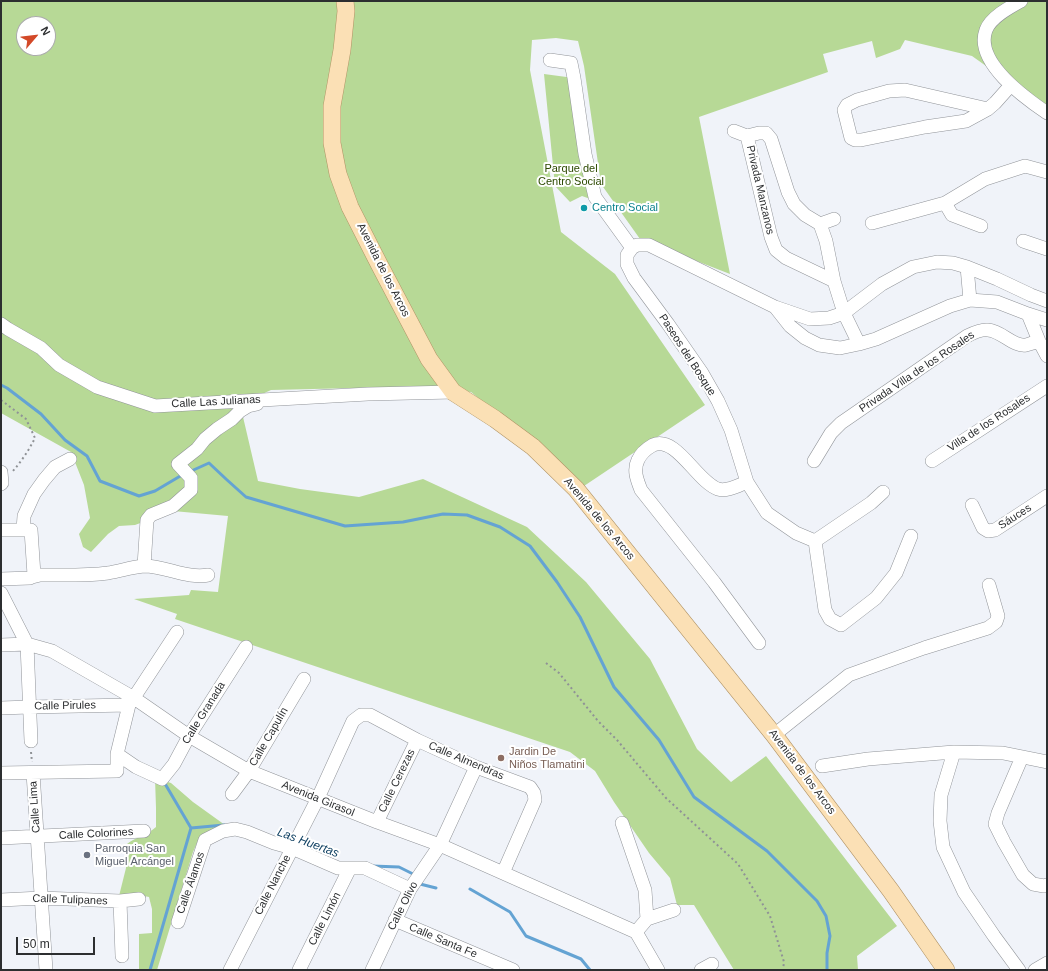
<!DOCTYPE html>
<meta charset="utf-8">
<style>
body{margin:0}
#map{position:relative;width:1048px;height:971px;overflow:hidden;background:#f0f3f9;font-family:Arial,sans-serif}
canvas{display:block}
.frame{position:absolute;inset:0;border:2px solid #2c2e30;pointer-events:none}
.north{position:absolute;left:16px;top:16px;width:40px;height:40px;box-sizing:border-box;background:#fff;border:1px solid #ababac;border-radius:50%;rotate:62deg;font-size:11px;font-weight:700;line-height:16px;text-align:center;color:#2c2e30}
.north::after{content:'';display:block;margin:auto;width:14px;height:18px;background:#d34928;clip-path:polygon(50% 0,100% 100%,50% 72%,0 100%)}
.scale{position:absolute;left:16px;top:937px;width:79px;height:18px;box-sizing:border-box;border:2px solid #2c2e30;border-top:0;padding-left:5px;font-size:12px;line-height:14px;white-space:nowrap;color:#2c2e30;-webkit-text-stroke:3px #fff;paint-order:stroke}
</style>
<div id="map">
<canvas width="1048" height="971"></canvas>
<div class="frame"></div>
<div class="north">N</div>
<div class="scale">50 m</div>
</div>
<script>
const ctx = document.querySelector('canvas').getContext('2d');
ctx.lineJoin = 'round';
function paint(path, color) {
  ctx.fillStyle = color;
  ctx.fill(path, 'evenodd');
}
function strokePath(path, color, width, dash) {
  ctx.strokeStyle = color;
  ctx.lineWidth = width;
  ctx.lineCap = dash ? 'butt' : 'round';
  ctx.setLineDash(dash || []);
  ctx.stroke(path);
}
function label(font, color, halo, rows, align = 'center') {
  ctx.font = font + ' Arial,sans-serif';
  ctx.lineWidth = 4;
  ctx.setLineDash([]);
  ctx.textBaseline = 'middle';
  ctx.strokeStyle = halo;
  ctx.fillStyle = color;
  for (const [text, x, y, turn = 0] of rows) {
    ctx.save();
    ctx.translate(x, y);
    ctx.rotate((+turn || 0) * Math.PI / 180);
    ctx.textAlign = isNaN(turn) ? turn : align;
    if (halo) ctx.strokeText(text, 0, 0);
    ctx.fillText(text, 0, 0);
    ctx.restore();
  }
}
const green = new Path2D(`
 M1,1H1047V107L1038,103L972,56L905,40L900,49L876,58L872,41L823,54L828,72L699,117L730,274L640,239L601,184L584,66L578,41L556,38L532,40L530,70L561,232L615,274L705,405L584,486L471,392L397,387L271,390L240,404L258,481L300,489L359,497L423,479L527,527L586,582L650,659L697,749L731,782L766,756L897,926L857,956L858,970H734L694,905H677L670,878L649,853L614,802L595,771L570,752L175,619L177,614L134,599L189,595L191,590L218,592L228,516L173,511L135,525L119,526L108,534L91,552L83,547L79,534L90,518L84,485L71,452L1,413ZM24,24H48V48H24Z
 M544,74L574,78L593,200L582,196L570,202L555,186Z
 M155,778L171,783L193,802L225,825L200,836L193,852L157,970H139V934L152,933V909L149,897L139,895L119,896L126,868L127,844C136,837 147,835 156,827V808Z`);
const stream = new Path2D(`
 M1,385L7,388L41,414L65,440L87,456L100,481L139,496L155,491L182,475
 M189,472L209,463L226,479L246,497L345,526L403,522L443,514L467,515L500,527L530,546L557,582L580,617L614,687L659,740L694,797L767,851L817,901L826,916L830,936L827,953V970
 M191,828L224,825
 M372,866L399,867L415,875
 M419,881L420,884L436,888
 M470,889L510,912L526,936L581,959L590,970
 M150,970L191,828L164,782`);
const path = new Path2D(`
 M1,400L26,419L35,438C29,450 21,462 12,472
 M546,663L559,673L598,721L617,740L666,798L738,864L770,916L784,962L783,970
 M31,752L32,762`);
const minor = new Path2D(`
 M1021,1C1010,7 991,17 986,30C974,62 1025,98 1047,113
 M550,60L571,63L574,78L585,154L595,197L632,248
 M988,109L905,90L889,91L857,100L847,105L844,110L851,138L855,140H861L925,127L966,121L988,109L995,103L1011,85
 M734,131L747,136L771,237L776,250L786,258L834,281
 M747,136L759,133H766L771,139L788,192L794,204L805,215L820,224L834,219
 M945,203L952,215L981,226
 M872,223L945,203L985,179L1025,166L1047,172
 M820,224L826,241L834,281L844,313L859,344
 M1023,241L1047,249
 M967,267L970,300
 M775,307L790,326L805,338L819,345L840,348L859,344L876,339L950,306L970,300L997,302L1028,314L1047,320
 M1028,314L1039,341L1047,356
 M1,324L8,329L41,348L59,365L97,387L155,406L368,394L453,392
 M814,461L831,433L841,423L967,336C973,333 981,329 988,330C1002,331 1013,347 1026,345C1030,344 1035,342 1039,341
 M932,461L1047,386
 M1,472L2,483L1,484
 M747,482C739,485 727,492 718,489C697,482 676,435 653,445C646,449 641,453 638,460C633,470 637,480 641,490L714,582L759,643
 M972,505L983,528L988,531L995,530L1047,496
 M1,530H31L34,575L32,577
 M23,530L24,516L34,494L44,480L55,467L70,459
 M815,541L796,533L767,513L747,482L731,430L718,401L702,373L668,324L634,278L627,264V255L632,248L637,245H649L775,307L810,319L829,318L844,313L853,306L882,284L913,267L937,262L953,263L967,267L997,279L1031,295L1047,301
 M815,541L825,610L830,619L841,625L876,598L896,573L911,536
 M815,541L871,503L883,492
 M144,566L147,520L151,515L173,506L191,490V478L178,464L197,449L205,439L217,429L232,419L240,411L248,406L257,404
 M1,579L30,578L32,577L40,575C62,575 85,576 108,573C120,571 132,567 144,566C166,566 187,579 208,575
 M1,593L27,644L31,741
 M1,645L27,644L52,651L134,698L189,736L249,771L377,822L440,845L636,932L658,970
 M1,708L29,707L129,705
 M774,735L849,675L924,648L988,628L996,622L998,616L989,585
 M954,752L941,795L940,821L943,847L964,892L994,936L1019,970
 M117,754L136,767L162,779L174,764L189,736L246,647
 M1022,757L998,813L995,824L1004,842L1023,875L1033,884L1044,886L1047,885
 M822,766L868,759L954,752L1003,753L1047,762
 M1,773L117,771V754L129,705L177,632
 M33,773L46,970
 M232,794L249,771L304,679
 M377,822L417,740
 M622,823L645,890L647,919L636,932
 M1,838L144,831
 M1,900L41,898L120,901L139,899
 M120,901L122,956
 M647,919L674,910
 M395,920L513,970
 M178,922L205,840L223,831L235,829L247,832L274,843L292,848L338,868H365L410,889
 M230,970L318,798L353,721L361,715H370L417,740L476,767L530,787L534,793L535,800L503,873
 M299,970L350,868
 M372,970L410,889L440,845L476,767
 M701,970L712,964
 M1035,970L1047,963`);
const major = new Path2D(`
 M345,1L346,11L342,50L332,106V143L338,174L350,207L379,264L429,359L453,392L495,419L533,447L576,489L774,735L891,891L946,970`);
const markers = [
 [584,208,4,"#0f9aa8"],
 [501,758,4,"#8d6e63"],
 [87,855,4,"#6b7280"]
];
const parkNames = [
 ["Parque del",571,169],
 ["Centro Social",571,182]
];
const streetNames = [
 ["Privada Manzanos",760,190,77],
 ["Avenida de los Arcos",383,270,63],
 ["Paseos del Bosque",687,355,57],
 ["Privada Villa de los Rosales",917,372,-34],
 ["Calle Las Julianas",216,402,-3],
 ["Villa de los Rosales",989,423,-33],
 ["Sáuces",1015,517,-33],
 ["Avenida de los Arcos",599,519,50],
 ["Calle Pirules",65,706,-1],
 ["Calle Granada",204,713,-58],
 ["Calle Capulín",269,737,-60],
 ["Calle Almendras",466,761,23],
 ["Avenida de los Arcos",802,772,53],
 ["Calle Cerezas",397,781,-64],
 ["Avenida Girasol",318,799,22],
 ["Calle Lima",35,807,-94],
 ["Calle Colorines",96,834,-3],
 ["Calle Álamos",191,883,-71],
 ["Calle Nanche",273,885,-63],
 ["Calle Tulipanes",70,900,2],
 ["Calle Olivo",403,906,-63],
 ["Calle Limón",325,919,-63],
 ["Calle Santa Fe",443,941,23]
];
const cultureNames = [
 ["Centro Social",592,208]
];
const educationNames = [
 ["Jardin De",509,752],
 ["Niños Tlamatini",509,765]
];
const worshipNames = [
 ["Parroquia San",95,849],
 ["Miguel Arcángel",95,862]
];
const waterNames = [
 ["Las Huertas",308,843,20]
];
paint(green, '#b7d996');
strokePath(stream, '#64a3d3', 3);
strokePath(minor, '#919499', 14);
strokePath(major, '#b19466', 18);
strokePath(path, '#8f9296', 2, [2, 3]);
strokePath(minor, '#fff', 13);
strokePath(major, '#fbe0b5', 17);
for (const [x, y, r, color] of markers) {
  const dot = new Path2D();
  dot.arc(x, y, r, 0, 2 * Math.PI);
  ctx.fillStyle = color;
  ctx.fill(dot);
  strokePath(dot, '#fff', 1.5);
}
label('11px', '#2c4900', '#fff', parkNames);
label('11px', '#2c2e30', '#fff', streetNames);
label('11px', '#0d838f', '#fff', cultureNames, 'left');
label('11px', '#785e54', '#fff', educationNames, 'left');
label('11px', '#5b616d', '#fff', worshipNames, 'left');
label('italic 12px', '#144465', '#fff', waterNames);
</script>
